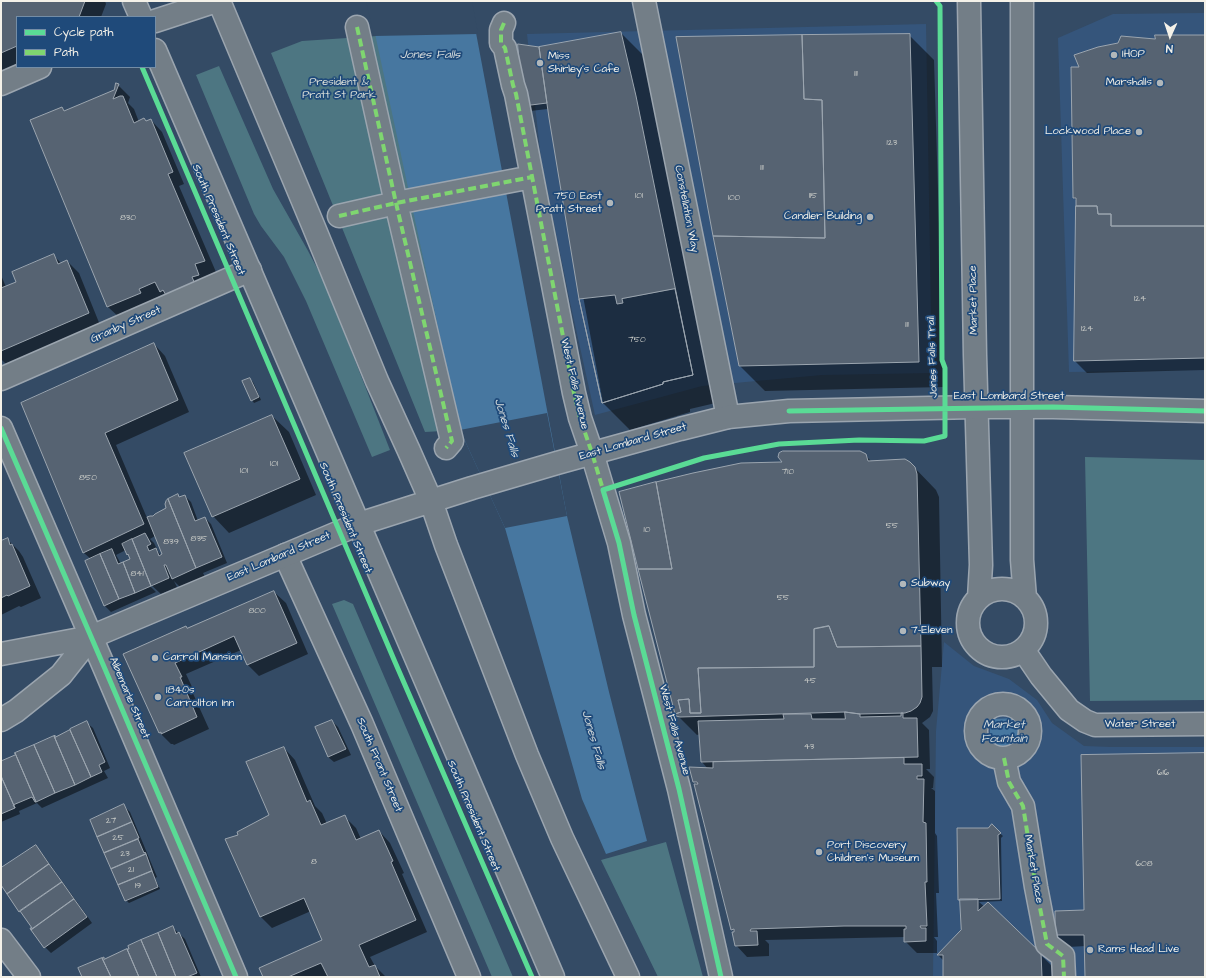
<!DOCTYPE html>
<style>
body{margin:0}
#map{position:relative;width:1206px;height:978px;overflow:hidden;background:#344b65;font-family:"Architects Daughter",sans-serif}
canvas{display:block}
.frame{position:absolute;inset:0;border:2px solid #f4f1e8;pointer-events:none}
.legend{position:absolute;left:16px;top:16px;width:140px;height:52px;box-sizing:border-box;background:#1f4a7a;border:1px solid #748da6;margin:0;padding:5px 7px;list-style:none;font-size:12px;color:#f4f1e8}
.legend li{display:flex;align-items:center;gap:8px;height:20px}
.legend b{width:20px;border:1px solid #748da6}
.north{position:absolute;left:1150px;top:16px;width:40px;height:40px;-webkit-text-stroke:3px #1f4a7a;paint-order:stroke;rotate:183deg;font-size:11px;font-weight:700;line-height:16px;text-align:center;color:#f4f1e8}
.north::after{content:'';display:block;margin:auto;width:14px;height:18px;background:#f4f1e8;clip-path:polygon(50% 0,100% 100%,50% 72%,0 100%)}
</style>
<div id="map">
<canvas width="1206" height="978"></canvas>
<div class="frame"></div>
<ul class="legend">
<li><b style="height:5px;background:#5adb95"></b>Cycle path</li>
<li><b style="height:5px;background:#7fd670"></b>Path</li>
</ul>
<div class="north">N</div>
</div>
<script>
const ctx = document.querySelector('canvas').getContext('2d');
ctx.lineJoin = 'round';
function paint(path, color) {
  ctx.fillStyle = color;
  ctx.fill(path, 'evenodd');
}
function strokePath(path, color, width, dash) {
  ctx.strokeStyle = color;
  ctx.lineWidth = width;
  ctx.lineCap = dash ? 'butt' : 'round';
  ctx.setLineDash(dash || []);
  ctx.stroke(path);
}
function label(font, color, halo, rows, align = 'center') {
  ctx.font = font + ' "Architects Daughter",sans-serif';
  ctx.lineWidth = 3.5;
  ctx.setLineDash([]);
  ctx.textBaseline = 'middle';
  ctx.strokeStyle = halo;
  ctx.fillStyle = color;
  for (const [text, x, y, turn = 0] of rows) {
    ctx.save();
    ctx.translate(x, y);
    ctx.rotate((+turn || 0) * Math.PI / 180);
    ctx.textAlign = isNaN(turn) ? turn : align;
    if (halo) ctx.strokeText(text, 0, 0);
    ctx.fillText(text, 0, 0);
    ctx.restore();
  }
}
const built = new Path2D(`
 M1205,13V370L1069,372L1058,38L1113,14Z
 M926,24L932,373L822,375L702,386L595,415L570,302L541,159L527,34Z
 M944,642L974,666L1009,679L1037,700L1052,723L1084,746L1110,747H1205V977H933L936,731Z`);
const green = new Path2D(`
 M377,36L460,430L425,432L271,53L302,41Z
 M219,66L273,189L307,249L324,281L390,450L372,457L306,301L284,257L261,226L254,214L196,75Z
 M1085,457L1205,460V700L1090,701Z
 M344,600L353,604L513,977H492L332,604Z
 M666,842L703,977H658L601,860Z`);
const water = new Path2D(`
 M368,1H470L567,516L609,692L647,841L606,854L582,799L505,528L460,430Z
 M1014,718V722H1018L1019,742H1015L1014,746H994V743H990V723H994V719Z`);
const pier = new Path2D(`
 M366,1H472L478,34L374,36Z
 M547,413L567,516L505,528L460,430Z`);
const shadow = new Path2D(`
 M1,1H105L106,4L101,17H17V67L1,76Z
 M621,33L648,60L720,402L690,409V412L630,430L603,403L548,109L530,111L524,106L539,48Z
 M909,35L934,60L944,387L765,391L740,366Z
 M1205,36V370L1087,373L1075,361L1077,201L1074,198L1080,67L1156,40Z
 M118,85L130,97L128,103L134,109L139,122H147L151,120L162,132L184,184L179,186L216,272L206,276L210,287L173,303L164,294L150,301L152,305L120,318L108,307L31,121L61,108L65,111L115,91Z
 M54,256L62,264L67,261L79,273L100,325L7,365L1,359V275L6,287L18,282Z
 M154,344L165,356L189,412L116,445L147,518L150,517H153L167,509L178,496L180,498L185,496L191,502L198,521L205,518L211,524L227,563L203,573L205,577L181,588L174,581L177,587L161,594L148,582L147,583L156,592L111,612L105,606L86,561L91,559L84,553L22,403ZM155,536L163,555L162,556L159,553L154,543L150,539ZM126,550L132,560L121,564L116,555Z
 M250,379L253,382L261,400L254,403L252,400Z
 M272,416L289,432L316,495L229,533L213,516Z
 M865,455L872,462L910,463L936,490L939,497L942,667H932L933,711L930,717L922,723L929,730L930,769H926L934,777L933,788H931L935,791V833L937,836L939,893H936L938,937H934L937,941V953H917L905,941V937L856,938L765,940L769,944V956L747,957L736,945L735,933L732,929L697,785L694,781L708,769L702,762L700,734L697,735L676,714L784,463Z
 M8,540L19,551L23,557L41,598L21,607L19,606L1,615V542Z
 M274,592L286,603L308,654L259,676L248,665L241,650L186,674L193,689H191L209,729L174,745L173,744H171L160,733L125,654L188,629Z
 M332,721L338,727L351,755L334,762L328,757Z
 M87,723L93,728L110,768L104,771L108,778L42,808L37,803L19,811L20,814L1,822V762Z
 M284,748L295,760L315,806L322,813L327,824L344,816L356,828L361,839L379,831L390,843L404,873L402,874L427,932L370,957L375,966L386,977H329V976L326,977H264L323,940L311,911L272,928L261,917L240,836L270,815Z
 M1205,754V977H1086V946L1068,947L1056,935L1085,911Z
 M124,806L130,812L157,877L155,878L160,889L129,903L126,900Z
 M992,826L1003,836L1001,838L1002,901L979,902L1040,954L1052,966L1053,977H944V961L938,955L962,931L989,829Z
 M35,846L41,852L92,923L51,953L45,947L33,928L1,884V870Z
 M173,928L185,939L201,977H83L104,958L105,960L127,950Z`);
const building = new Path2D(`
 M1,1H85L79,17H17V46L1,53Z
 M621,32L636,96L693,375L663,382V384L602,403L579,299L549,118L539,47Z
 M910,34L919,362L739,366L713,236L825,238L822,100L804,99L802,35Z
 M802,35L804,99L822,100L825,238L713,236L676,37Z
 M1155,35H1205V226H1111V214H1098L1097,206H1076V198H1073L1071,67H1079L1074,55L1098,47L1118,43L1121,36L1155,39Z
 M518,44L539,47L547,103L523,106Z
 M116,83L119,84L113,99L120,96H123L134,123L144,118L146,121L151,119L173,172L168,174L205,261L195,264L199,275L192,277L195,284L167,297L163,290L160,292L155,282L139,289L141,293L107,307L30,120L62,107L64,111L114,90Z
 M1076,206H1097L1098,214H1111V226H1205V358L1074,361Z
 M54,254L58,264L67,260L89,313L1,351V288L16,282L12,272Z
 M675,289L693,375L663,382V384L602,403L579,299L615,295L617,304L623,303L622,299Z
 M154,343L178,400L105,433L144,524L83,553L21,403Z
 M250,378L259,397L251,401L242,381Z
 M272,415L300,479L212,517L184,453Z
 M783,451H860L866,454L868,461L905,459L910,462L915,467L917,474L921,646L837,647L829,626L814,629V667L698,668L701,713H690L689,699L678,700L681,712L675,714L638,569H672L656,482L693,473L741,463L782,462L778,457L779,453Z
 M656,482L672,569H638L619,492Z
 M178,494L179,497L185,495L195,521L205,517L222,557L196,568L168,499Z
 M168,499L196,568L172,579L166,565H164L169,578L151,586L132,539L145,533L151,544L147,546L149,551L156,548L159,556L162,554L147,517L150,516H153L155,514L166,508L165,504L166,501Z
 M8,538L10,545L12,544L30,586L8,596L7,595L1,598V541Z
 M132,539L151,586L135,593L123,562L130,559L128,554L127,555L122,544Z
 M112,549L118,564L123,562L135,593L119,599L100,554Z
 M100,554L119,599L104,606L85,561Z
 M274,591L297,643L247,665L234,636L175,663L182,677H180L197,717L161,734V732L159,733L123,654L186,626L187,628Z
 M829,626L837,647L921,646L922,697L920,703L917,707L911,711L905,713L860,714L845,712L680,717L676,716L675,714L681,712L678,700L689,699L690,713H701L698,668L814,667V629Z
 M845,712L860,714V717L901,716V713H903V718H917L918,757L701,762L698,721L784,719L783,714H811L812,719H845Z
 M332,720L346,749L328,757L315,727Z
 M87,721L105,762L99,765L102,772L91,777L70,730V729Z
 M70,730L91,777L75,785L54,736L55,735V737Z
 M54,736L75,785L55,793L34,745Z
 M34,745L55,793L36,802L15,753Z
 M284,747L307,802L310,800L321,825L345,815L356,840L379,830L393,861L391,862L416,920L359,945L369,967L375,965L380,977H328L321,963L288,977H263L259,968L322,940L304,898L260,917L225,839L238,835L237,832L269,815L246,762Z
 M15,753L36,802H35L32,797L13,805L15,808L1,776V761L15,755Z
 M1205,753V977H1085L1084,935H1055V911L1084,910L1081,755Z
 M904,758V764H922V776H917V779H924L923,822L926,823L927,882H925L927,926H920L921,928H926V941L904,942V929H906V926H844L751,929L750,931H757L758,945L735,946L732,932H734V929L731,930L694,784H698L697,782H693L689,767L713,768V762Z
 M1,776L15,808L1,814Z
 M124,804L132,822L97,837L90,820Z
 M132,822L139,838H138V839L104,853L97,837Z
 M992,824L1001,833L998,835L1000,899L958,900L957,828H988Z
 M138,839L144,853L145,852L146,854L111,869L104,853Z
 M36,845L49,864L7,894L1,885V868Z
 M146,854L152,871L118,885L111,869Z
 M49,864L62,882L19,912L7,894Z
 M152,871L158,887L125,901L118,885Z
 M62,882L74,899L31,930L30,928H32L20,911Z
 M74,899L87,917L44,948L31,930Z
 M960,899H978V911L988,902L1041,953L1042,977H943V955H937L961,930Z
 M173,926L176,934L179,932L197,973L187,977H176L158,933Z
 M158,933L176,977H157L141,940Z
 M141,940L157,977H139L127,949H129L128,946Z
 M127,949L139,977H111L102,958L104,957V959Z
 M102,958L111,977H82L78,968Z`);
const minor = new Path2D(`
 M644,1L728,417
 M969,1L975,355L981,565L979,598
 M1022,1V560L1025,598
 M504,23L501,30V43L505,48L513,85L516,94L574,393L580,418L592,453L619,543L634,615L679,789L721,977
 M357,27L396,203L452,441L446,448
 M339,216L396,203L532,177
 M1,379L250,270
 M1,428L105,669L236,977
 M285,555L362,724L469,977
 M968 623a34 34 0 1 1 68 0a34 34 0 1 1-68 0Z
 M1024,651L1041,676L1069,710L1085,721L1095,725L1205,724
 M976 731a27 27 0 1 1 54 0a27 27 0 1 1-54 0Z
 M1004,758L1009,782L1023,806L1036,887L1047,944L1063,956L1064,977
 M1,940L29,977`);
const major = new Path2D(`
 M134,1L141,17
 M219,1L313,225L377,381L409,451L431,501L446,545L527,755L543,793L562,838L628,977
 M155,21L216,1
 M155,50L553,977
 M1,84L40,67
 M1,654L91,637L359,524L472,488L557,463L680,429L728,417L789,411L976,407H1053L1205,411
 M1,720L16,711L61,675L91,637`);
const quiet = new Path2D(`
 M504,23L501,30V43L505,48L513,85L516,94L574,393L580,418L592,453L604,493
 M357,27L396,203L452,441L446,448
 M339,216L396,203L532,177
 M1004,758L1009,782L1023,806L1036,887L1047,944L1063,956L1064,977`);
const cycleway = new Path2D(`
 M142,67L395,662L532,977
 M789,411L1053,407L1205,411
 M1,428L105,669L236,977
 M721,977L679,789L634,615L619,543L603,490L704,458L779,444L859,440L924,441L945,436V368L942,360L940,6L936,1`);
const markers = [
 [1114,55,4,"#b1b7ba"],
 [540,63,4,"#b1b7ba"],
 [1160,83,4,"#b1b7ba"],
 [1139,132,4,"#b1b7ba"],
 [610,203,4,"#b1b7ba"],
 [870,217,4,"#b1b7ba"],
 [903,584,4,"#b1b7ba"],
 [903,631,4,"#b1b7ba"],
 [155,658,4,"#b1b7ba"],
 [158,697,4,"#b1b7ba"],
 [819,852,4,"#b1b7ba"],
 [1090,950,4,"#b1b7ba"]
];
const numberNames = [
 ["111",856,74],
 ["123",892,143],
 ["111",762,168],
 ["101",639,196],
 ["115",813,196],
 ["100",734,198],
 ["830",128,218],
 ["124",1140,299],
 ["111",907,325],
 ["124",1087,329],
 ["750",637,340],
 ["101",274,464],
 ["101",244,471],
 ["710",788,472],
 ["850",88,478],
 ["55",892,526],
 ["10",647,530],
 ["835",199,539],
 ["839",171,542],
 ["841",137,574],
 ["55",783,598],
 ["800",257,611],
 ["45",810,681],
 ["43",809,747],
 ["616",1163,773],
 ["27",111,821],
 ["25",118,838],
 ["23",125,854],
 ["8",314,862],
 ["608",1144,864],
 ["21",131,870],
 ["19",138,886]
];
const poiNames = [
 ["IHOP",1122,55],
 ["Miss",548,57],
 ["Shirley's Cafe",548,70],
 ["Marshalls",1152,83,"right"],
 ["Lockwood Place",1131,132,"right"],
 ["750 East",602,197,"right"],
 ["Pratt Street",602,210,"right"],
 ["Candler Building",862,217,"right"],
 ["Subway",911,584],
 ["7-Eleven",911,631],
 ["Carroll Mansion",163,658],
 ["1840s",166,691],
 ["Carrollton Inn",166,704],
 ["Port Discovery",827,846],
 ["Children's Museum",827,859],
 ["Rams Head Live",1098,950]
];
const parkNames = [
 ["President &",339,83],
 ["Pratt St Park",339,96]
];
const streetNames = [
 ["Constellation Way",686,209,79],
 ["South President Street",218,220,67],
 ["Market Place",974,300,-91],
 ["Granby Street",126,325,-24],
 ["Jones Falls Trail",933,357,-92],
 ["West Falls Avenue",574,384,77],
 ["East Lombard Street",1009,397],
 ["East Lombard Street",633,442,-16],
 ["South President Street",345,518,67],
 ["East Lombard Street",279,557,-23],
 ["Albemarle Street",129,698,67],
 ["Water Street",1140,725],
 ["West Falls Avenue",674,730,75],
 ["South Front Street",379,765,67],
 ["South President Street",473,816,67],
 ["Market Place",1033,869,80]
];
const waterNames = [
 ["Jones Falls",430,55],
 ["Jones Falls",506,428,73],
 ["Market",1004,725],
 ["Fountain",1004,739],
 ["Jones Falls",593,740,74]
];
paint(built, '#35557b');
paint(green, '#4d7682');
paint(water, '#4777a0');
paint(pier, '#344b65');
paint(shadow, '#0007');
paint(building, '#566372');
strokePath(building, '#9ba5af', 1);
strokePath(minor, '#9ba5af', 25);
strokePath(major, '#9ba5af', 25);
strokePath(minor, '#737e87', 22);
strokePath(major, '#737e87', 22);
strokePath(quiet, '#7fd670', 4, [8, 4]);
strokePath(cycleway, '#5adb95', 5);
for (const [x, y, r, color] of markers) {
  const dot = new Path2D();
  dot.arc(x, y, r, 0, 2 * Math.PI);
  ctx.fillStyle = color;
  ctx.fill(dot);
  strokePath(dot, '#1f4a7a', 1.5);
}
label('9px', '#ccceca', null, numberNames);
label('11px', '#f4f1e8', '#1f4a7a', poiNames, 'left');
label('11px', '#dce0d9', '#1f4a7a', parkNames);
label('11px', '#f4f1e8', '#1f4a7a', streetNames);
label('italic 12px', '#dadfde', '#1f4a7a', waterNames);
</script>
